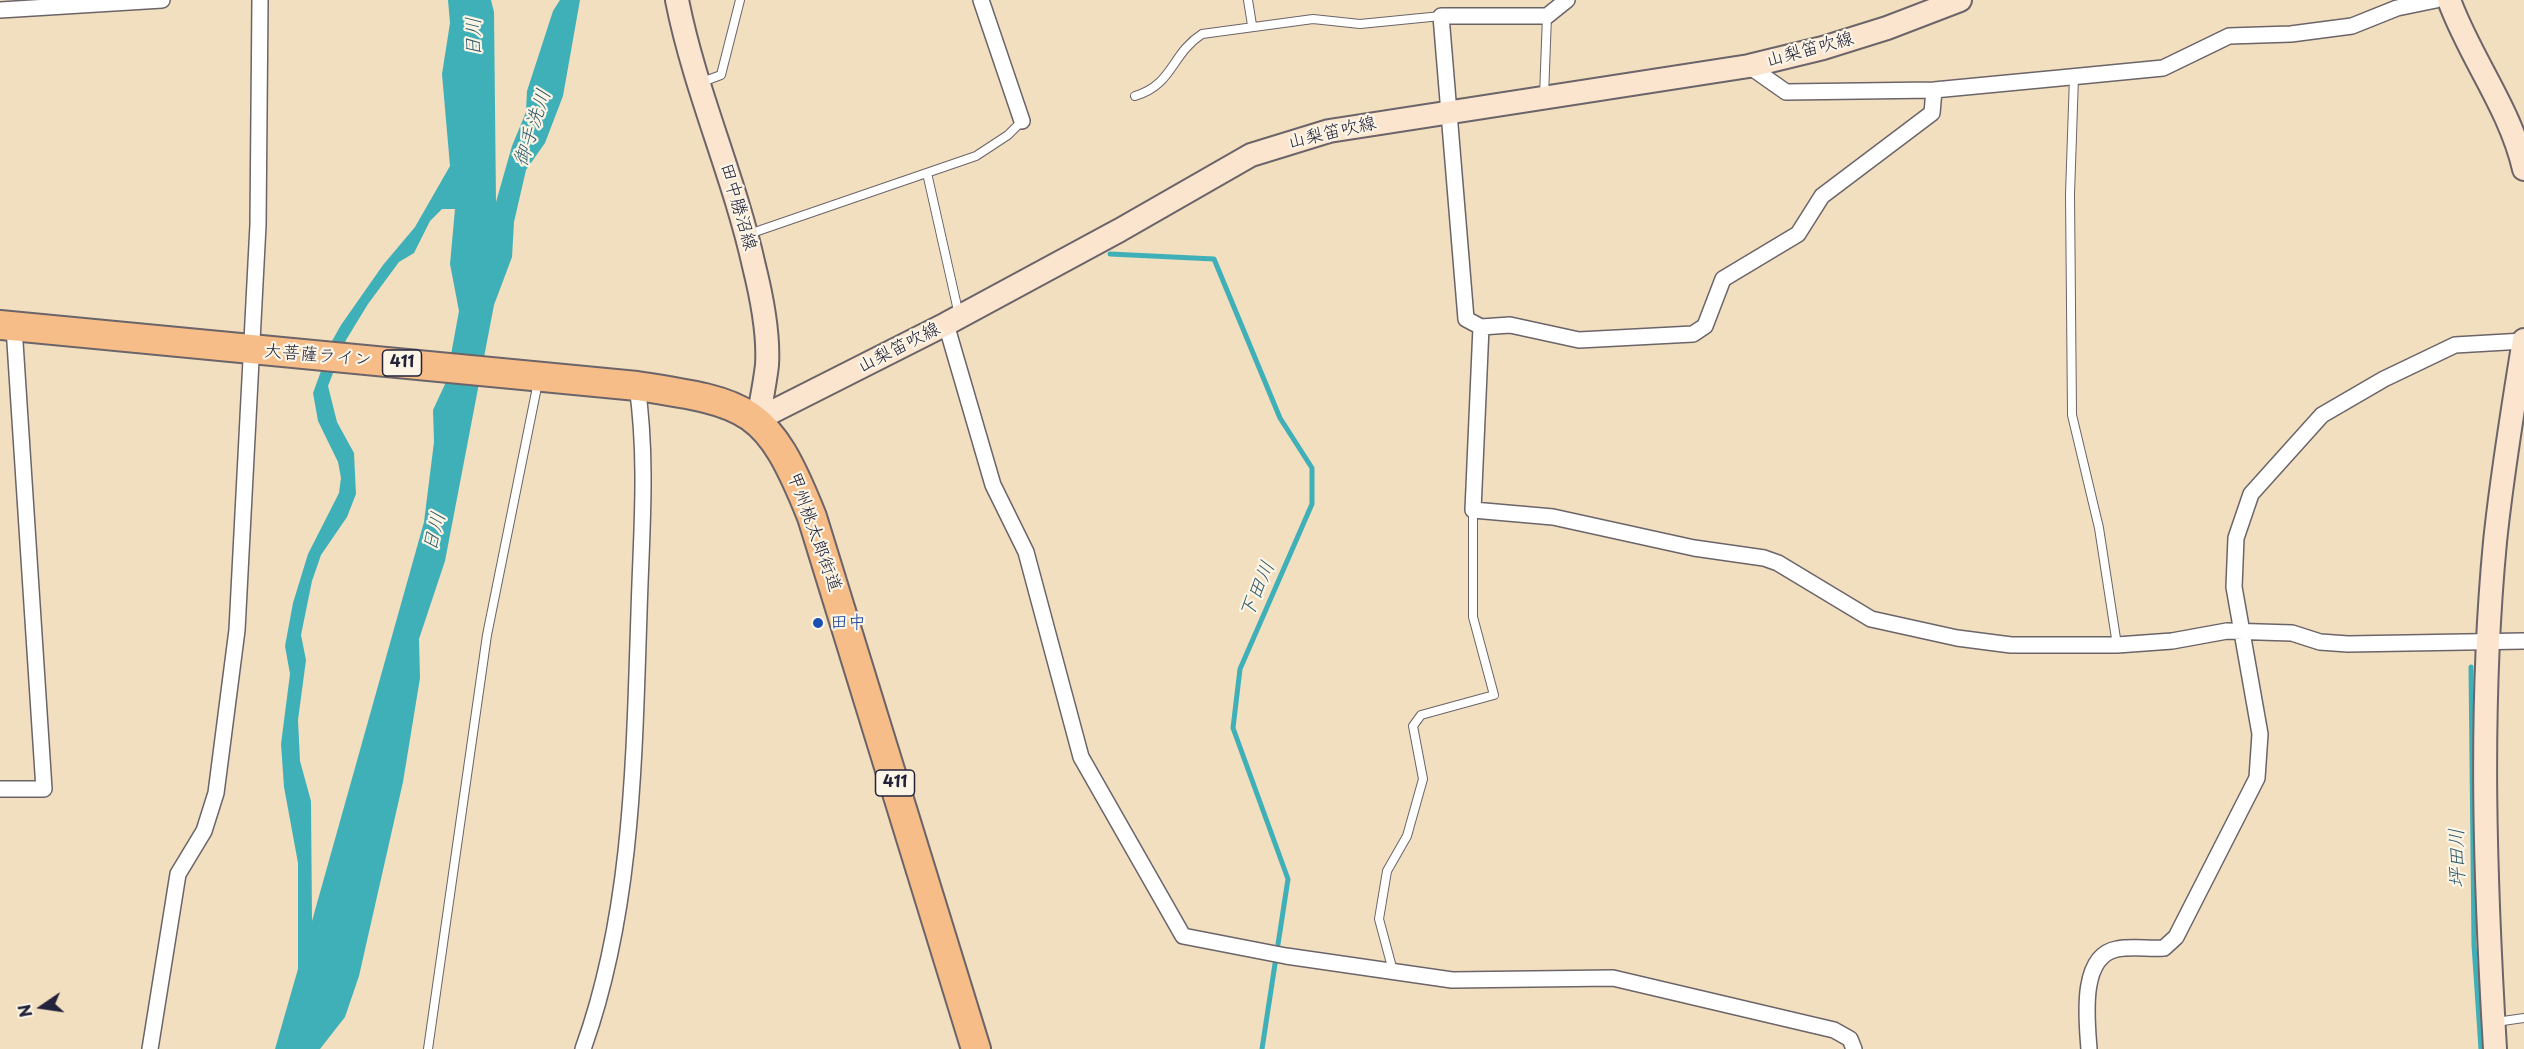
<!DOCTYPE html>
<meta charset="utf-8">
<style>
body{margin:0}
#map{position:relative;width:2524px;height:1049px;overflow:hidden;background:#f2dfbf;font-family:"Playpen Sans",sans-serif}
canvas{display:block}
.north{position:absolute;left:12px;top:977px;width:60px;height:60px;-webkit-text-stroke:4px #fcf5e5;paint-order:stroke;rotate:257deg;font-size:16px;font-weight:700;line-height:24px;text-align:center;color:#22223b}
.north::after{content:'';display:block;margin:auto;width:21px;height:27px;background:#22223b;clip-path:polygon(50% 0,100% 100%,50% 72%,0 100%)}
</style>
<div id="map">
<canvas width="2524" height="1049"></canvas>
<div class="north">N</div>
</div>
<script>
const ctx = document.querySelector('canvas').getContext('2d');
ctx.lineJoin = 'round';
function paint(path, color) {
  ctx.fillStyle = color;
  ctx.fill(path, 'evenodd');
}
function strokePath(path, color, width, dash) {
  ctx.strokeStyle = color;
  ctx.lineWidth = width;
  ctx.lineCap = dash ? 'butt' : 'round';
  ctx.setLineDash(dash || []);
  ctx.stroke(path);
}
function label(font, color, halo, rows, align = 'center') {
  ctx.font = font + ' "Playpen Sans","Klee One",sans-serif';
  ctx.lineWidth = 4.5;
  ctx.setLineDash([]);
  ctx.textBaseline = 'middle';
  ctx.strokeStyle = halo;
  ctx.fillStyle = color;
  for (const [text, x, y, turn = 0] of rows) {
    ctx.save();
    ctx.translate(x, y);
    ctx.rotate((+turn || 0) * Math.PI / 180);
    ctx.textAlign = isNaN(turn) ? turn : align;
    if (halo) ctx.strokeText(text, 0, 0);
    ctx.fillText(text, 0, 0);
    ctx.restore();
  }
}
const water = new Path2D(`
 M448,0H491L494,12L496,202L512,146L526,112L527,91L553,11L560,0H580L563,96L545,143L526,170L514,222L512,257L494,305L445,561L419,639L420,678L403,782L359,976L345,1017L320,1049H275L298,969V863L284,787L281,744L290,674L285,646L293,603L308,554L339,493L341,478L338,462L318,421L313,393L332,341L341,325L383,265L415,227L450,166L442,74L450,23ZM442,209H455L450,264L459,311L446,382L433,410L434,442L424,522L312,921L311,801L300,761L298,720L306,660L301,635L312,581L321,555L347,517L356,494L354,453L337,422L328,386L346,340L368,304L399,262L414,253L430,221Z`);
const stream = new Path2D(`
 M1110,254L1214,259L1280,418L1312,468V504L1240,669L1233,728L1288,879L1262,1049
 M2471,667L2474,945L2481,1049`);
const lane = new Path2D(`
 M1248,0L1252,25
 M2074,77L2070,194L2072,415L2099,528L2117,645
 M702,82L721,75L740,0
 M1135,96C1173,85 1171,54 1202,34L1313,19L1360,24L1441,16
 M1544,96L1547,16
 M927,173L959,315
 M749,234L976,156L1008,135L1022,121
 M1393,971L1379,919L1387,871L1407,836L1423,779L1413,726L1421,715L1494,695L1473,617V510
 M2496,1022L2524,1018
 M428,1049L487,635L538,382`);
const street = new Path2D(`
 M981,0L1022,121
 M1567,0L1547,16H1441L1466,319L1481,327L1473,510L1553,517L1694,548L1764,558L1778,563L1871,619L1957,638L2011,645H2117L2172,641L2227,631L2292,633L2320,642L2348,644L2524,641
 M0,10L162,0
 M1749,66L1786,92L1934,90L2060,78L2163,68L2229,36L2291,34L2352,26L2397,8L2436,0
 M946,324L993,485L1026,552L1081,757L1183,936L1286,956L1452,980L1613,978L1834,1030L1850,1039L1854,1049
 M1481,327L1510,325L1579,340L1693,334L1705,326L1723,279L1798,234L1822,196L1932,113L1934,90
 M0,789H44L14,327
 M150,1049L178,874L204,831L216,793L237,630L258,225L260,0
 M583,1049C633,910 634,759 639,613C641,538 648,461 637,386
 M2089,1049C2087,1021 2079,956 2117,949C2131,946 2149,949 2164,948L2176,937L2257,778L2260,734L2234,587L2236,538L2251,494L2322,415L2384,379L2455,345L2524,341`);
const secondary = new Path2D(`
 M677,0C695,91 734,176 754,266C762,298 769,333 767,365C765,383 761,402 758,419
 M2449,0C2470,58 2510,108 2524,169
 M758,419L946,324L1120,230L1251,155L1329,131L1749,66L1823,48L1887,28L1960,0
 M2495,1049C2485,880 2479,710 2495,542C2502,474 2513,407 2524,340`);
const highway = new Path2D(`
 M0,325L637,386C750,403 768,407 812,517L976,1049`);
const markers = [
 [818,623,6,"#1a4fb4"]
];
const shields = [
 [402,363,39],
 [895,783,39]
];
const shieldNames = [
 ["411",402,363],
 ["411",895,783]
];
const streetNames = [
 ["山梨笛吹線",1810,50,-15],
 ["山梨笛吹線",1332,133,-13],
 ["田中勝沼線",738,207,74],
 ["山梨笛吹線",899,348,-27],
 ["大菩薩ライン",318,356,5],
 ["甲州桃太郎街道",814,532,70]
];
const transitNames = [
 ["田中",830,623]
];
const waterNames = [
 ["日川",474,37,-90],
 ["御手洗川",533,128,-72],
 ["日川",435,532,-75],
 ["下田川",1258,590,-67],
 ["坪田川",2458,858,-91]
];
paint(water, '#40b0b8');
strokePath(stream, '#40b0b8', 5);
strokePath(lane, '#6b6469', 10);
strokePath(street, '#6b6469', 18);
strokePath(secondary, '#6b6469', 26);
strokePath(highway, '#6b6469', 32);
strokePath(lane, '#fff', 8);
strokePath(street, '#fff', 15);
strokePath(secondary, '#fce5cf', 22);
strokePath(highway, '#f7bd88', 28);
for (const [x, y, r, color] of markers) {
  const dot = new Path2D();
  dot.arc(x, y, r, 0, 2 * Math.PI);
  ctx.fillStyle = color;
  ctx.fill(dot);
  strokePath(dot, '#fcf5e5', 2);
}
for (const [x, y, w] of shields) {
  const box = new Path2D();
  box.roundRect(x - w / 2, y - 13, w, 26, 4.5);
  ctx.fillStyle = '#fcf5e5';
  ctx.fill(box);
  strokePath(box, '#22223b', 1.5);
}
label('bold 16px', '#22223b', null, shieldNames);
label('18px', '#22223b', '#fcf5e5', streetNames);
label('18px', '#164399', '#fcf5e5', transitNames, 'left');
label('italic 20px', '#2e5b6d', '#fcf5e5', waterNames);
</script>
